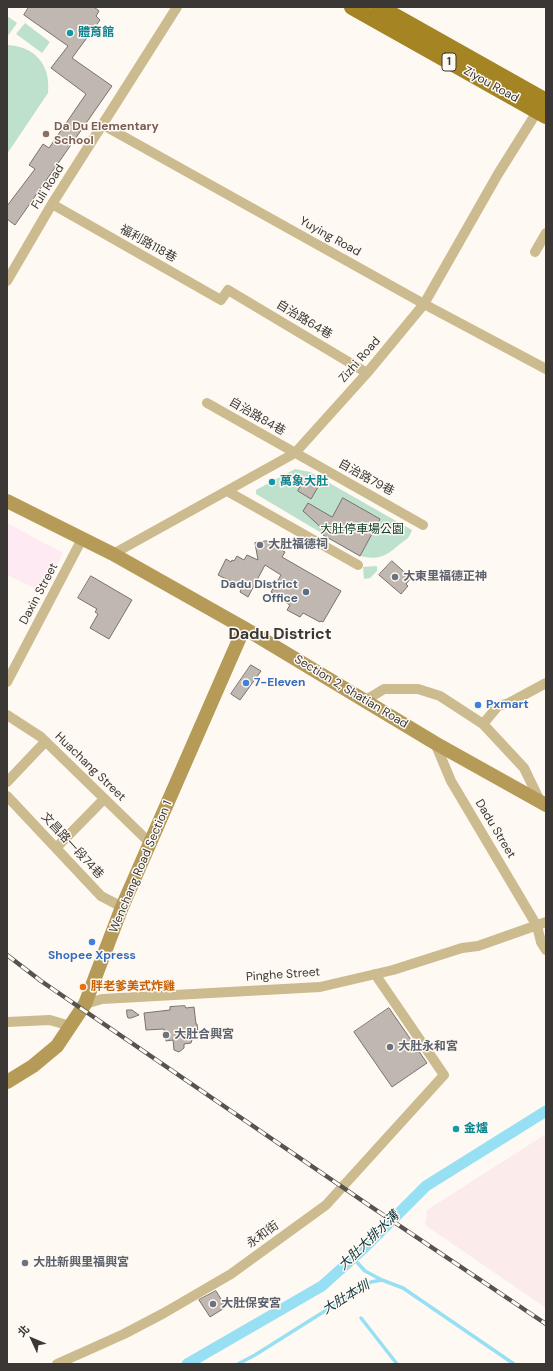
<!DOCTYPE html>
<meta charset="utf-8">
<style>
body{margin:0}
#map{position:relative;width:553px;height:1371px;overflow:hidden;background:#fef9f2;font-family:"DM Sans","Noto Sans TC",sans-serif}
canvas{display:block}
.frame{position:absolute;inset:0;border:8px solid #3a3734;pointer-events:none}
.north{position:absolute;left:12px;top:1319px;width:40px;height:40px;-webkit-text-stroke:3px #fef9f2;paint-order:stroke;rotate:314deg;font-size:11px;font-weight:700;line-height:16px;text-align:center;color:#3a3734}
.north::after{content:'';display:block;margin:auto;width:14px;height:18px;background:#3a3734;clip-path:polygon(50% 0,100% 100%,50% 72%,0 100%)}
</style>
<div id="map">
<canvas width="553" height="1371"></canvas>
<div class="frame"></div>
<div class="north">北</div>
</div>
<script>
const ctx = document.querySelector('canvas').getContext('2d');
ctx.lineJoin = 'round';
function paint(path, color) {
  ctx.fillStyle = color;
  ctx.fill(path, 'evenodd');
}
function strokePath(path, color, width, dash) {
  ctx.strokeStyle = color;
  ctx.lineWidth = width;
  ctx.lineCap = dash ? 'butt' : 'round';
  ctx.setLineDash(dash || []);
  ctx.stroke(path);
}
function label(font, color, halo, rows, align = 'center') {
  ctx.font = font + ' "DM Sans","Noto Sans TC",sans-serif';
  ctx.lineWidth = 3;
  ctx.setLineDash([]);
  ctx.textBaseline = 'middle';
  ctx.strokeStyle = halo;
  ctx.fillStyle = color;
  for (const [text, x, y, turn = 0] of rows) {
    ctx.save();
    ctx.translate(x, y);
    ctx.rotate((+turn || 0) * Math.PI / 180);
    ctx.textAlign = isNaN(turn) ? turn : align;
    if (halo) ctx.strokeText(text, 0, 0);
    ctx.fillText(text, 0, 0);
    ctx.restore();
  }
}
const commercial = new Path2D(`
 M7,523L63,553L43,592L7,575Z`);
const industrial = new Path2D(`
 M546,1134V1308L425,1225L427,1210Z`);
const green = new Path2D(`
 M7,16L17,23L7,37Z
 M25,23L50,42L42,53L16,34Z
 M7,45C35,46 51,65 48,93L7,154Z
 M295,469L310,472L412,530C410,537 406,540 400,544C385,557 379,560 360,556L256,494V490Z
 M377,566V571L370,578L364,579L363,567Z`);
const stream = new Path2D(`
 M353,1258L365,1271L382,1280
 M361,1318L397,1364
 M238,1364L255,1355L371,1282L382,1280L403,1288L514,1364`);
const canal = new Path2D(`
 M187,1364L322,1286L362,1250L426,1186L546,1111`);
const building = new Path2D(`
 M29,7H94L99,11L96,16L100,20L72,58L112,86L15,225L7,219V206L35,169L29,165L43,144L49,148L86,94L51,68L68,46L24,15Z
 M305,479L318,487L311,499L298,491Z
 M343,498L380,519L360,556L323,535L325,531L303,511L308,503L332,517Z
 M267,541L285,552L282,557L341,591L323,622L321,621L320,622L303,613L300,617L287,610L290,605L273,595L274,594L271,592L281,575L265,565L248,597L240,592L242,587L218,575L226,559L231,562L232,560L234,561L237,556L244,560L247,555L258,560L255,543Z
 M392,561L411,578L406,584L408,586L401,594L379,575Z
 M91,576L132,600L109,639L90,628L98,614L95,612L97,609L78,598Z
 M251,665L261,671L240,700L231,694Z
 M185,1006L186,1008L194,1007L196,1024H197L198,1032L192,1033L193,1037L191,1043L184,1044V1048L179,1052L174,1050L173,1040L166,1041L164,1029L146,1030L144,1013L170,1010V1007Z
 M389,1008L427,1063L392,1087L354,1032Z
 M127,1010H132L139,1015L131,1018H128L127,1015Z
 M216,1291L226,1307L210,1317L199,1300Z`);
const street = new Path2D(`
 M103,125L424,304L546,369
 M52,204L221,300L228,290L367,373
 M535,252L546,233
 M7,281L52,204L177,7
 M207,403L423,525
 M227,491L358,565
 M113,554L295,453L367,373L424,304L498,174L540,107
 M7,682L82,539
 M366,700L384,689H418L440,696L483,724L524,768L540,801
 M7,715L41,737L150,843
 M483,724L498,706L509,703L546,683
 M435,743L451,781L537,926L541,942L546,950
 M7,782L45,742
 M7,796L101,896L122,907
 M56,848L104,799
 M85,1004L102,999L320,987L393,970L462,948L478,946L546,922
 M7,1022L50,1020L70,1026
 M57,1364L124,1334L164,1313L231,1274L326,1205L444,1075L375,974`);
const secondary = new Path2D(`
 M7,501L113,554L244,628L435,743L546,805
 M7,1082L33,1066L57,1046L85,1004L122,907L244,628`);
const primary = new Path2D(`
 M352,7L546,116
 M379,7L546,101`);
const rail = new Path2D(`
 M7,955L41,981L370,1206L546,1324`);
const markers = [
 [70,33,4,"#0f9aa8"],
 [46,134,4,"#8d6e63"],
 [272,482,4,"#0f9aa8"],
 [260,545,4,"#6b7280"],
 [395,577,4,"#6b7280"],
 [306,592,4,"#5c6f8a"],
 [246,683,4,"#3f7fe0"],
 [478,705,4,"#3f7fe0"],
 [92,942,4,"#3f7fe0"],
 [83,987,4,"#e8710a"],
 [166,1035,4,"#6b7280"],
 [390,1047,4,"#6b7280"],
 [456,1129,4,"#0f9aa8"],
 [25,1263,4,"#6b7280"],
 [213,1304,4,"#6b7280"]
];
const shields = [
 [449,62,14]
];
const shieldNames = [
 ["1",449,62]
];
const cultureNames = [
 ["體育館",78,33],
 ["萬象大肚",280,482],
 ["金爐",464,1129]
];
const streetNames = [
 ["Ziyou Road",491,85,29],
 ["Fuli Road",48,187,-58],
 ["Yuying Road",330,237,29],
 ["福利路118巷",148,244,29],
 ["自治路64巷",304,320,31],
 ["Zizhi Road",360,360,-49],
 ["自治路84巷",257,417,30],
 ["自治路79巷",366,478,29],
 ["Daxin Street",39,594,-62],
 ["Section 2, Shatian Road",351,692,31],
 ["Huachang Street",90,767,44],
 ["Dadu Street",495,829,59],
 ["文昌路一段74巷",72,846,47],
 ["Wenchang Road Section 1",141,867,-67],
 ["Pinghe Street",283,975,-4],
 ["永和街",263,1235,-36]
];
const educationNames = [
 ["Da Du Elementary",54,127],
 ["School",54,141]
];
const parkNames = [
 ["大肚停車場公園",362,530]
];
const worshipNames = [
 ["大肚福德祠",268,545],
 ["大東里福德正神",403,577],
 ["大肚合興宮",174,1035],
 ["大肚永和宮",398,1047],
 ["大肚新興里福興宮",33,1263],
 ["大肚保安宮",221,1304]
];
const serviceNames = [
 ["Dadu District",298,585],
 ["Office",298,599]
];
const shopNames = [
 ["7-Eleven",254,683],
 ["Pxmart",486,705],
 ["Shopee Xpress",92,956,"center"]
];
const foodNames = [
 ["胖老爹美式炸雞",91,987]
];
const waterNames = [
 ["大肚大排水溝",369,1241,-44],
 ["大肚本圳",346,1298,-31]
];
const districtNames = [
 ["Dadu District",280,635]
];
paint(commercial, '#feeaf2');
paint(industrial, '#fcebeb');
paint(green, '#bde1cc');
strokePath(stream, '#97e0f3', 3.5);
strokePath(canal, '#97e0f3', 11);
paint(building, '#c0b7b1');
strokePath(building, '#79726c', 1);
strokePath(street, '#ccbb8f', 10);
strokePath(secondary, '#b59b57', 14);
strokePath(primary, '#a48423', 16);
strokePath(rail, '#575350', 4.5);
strokePath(rail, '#fef9f2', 3, [9]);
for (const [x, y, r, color] of markers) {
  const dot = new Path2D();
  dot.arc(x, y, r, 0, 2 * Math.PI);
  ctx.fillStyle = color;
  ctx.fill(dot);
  strokePath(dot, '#fef9f2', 1.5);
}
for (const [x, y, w] of shields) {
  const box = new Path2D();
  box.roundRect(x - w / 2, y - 9, w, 18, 3);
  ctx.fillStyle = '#fef9f2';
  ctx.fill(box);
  strokePath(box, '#3a3734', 1);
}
label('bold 11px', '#3a3734', null, shieldNames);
label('bold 12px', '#0d838f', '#fef9f2', cultureNames, 'left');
label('12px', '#3a3734', '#fef9f2', streetNames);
label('bold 12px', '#785e54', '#fef9f2', educationNames, 'left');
label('12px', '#073823', '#fef9f2', parkNames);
label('bold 12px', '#5b616d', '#fef9f2', worshipNames, 'left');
label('bold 12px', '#4e5e75', '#fef9f2', serviceNames, 'right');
label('bold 12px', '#366cbe', '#fef9f2', shopNames, 'left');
label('bold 12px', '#c56008', '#fef9f2', foodNames, 'left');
label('italic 13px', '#10343c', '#fef9f2', waterNames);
label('bold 16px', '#3a3734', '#fef9f2', districtNames);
</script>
